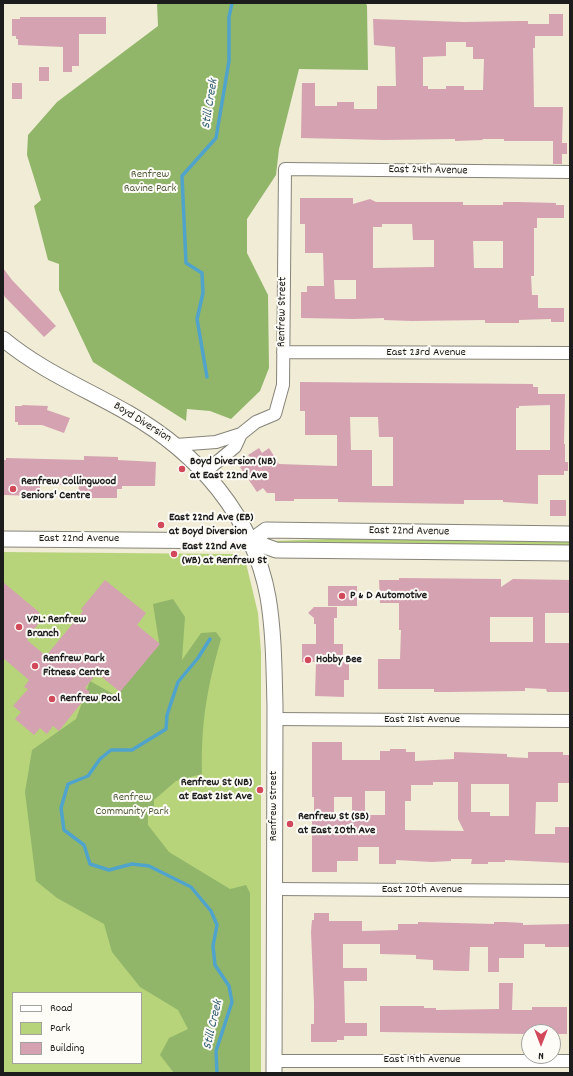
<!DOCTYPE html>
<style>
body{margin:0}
#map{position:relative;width:573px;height:1076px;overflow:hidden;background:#f0ecd6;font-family:Dekko,sans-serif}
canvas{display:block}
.frame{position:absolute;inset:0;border:4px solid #1c1c1c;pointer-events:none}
.legend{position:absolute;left:12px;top:992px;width:130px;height:72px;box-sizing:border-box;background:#fdfcf7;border:1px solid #a3a29f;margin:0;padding:5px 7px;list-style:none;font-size:12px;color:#1c1c1c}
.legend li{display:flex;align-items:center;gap:8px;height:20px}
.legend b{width:20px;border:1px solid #a3a29f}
.north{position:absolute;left:521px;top:1024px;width:40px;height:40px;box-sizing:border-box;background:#fdfcf7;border:1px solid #a3a29f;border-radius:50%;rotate:180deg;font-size:11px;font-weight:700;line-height:16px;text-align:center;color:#1c1c1c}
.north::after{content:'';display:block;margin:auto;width:14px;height:18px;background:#d1495b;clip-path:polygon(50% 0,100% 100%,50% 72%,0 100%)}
</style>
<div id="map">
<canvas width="573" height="1076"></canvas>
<div class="frame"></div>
<ul class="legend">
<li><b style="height:5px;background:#fff"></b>Road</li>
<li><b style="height:11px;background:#b7d47a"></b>Park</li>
<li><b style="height:11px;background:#d5a2b2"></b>Building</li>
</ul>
<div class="north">N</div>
</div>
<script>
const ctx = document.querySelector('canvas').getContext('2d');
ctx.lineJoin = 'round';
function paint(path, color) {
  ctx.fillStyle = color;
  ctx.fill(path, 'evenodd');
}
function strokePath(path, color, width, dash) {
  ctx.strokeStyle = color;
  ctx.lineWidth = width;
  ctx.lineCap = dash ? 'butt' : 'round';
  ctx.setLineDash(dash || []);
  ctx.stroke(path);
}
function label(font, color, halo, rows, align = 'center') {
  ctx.font = font + ' Dekko,sans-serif';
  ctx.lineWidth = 4;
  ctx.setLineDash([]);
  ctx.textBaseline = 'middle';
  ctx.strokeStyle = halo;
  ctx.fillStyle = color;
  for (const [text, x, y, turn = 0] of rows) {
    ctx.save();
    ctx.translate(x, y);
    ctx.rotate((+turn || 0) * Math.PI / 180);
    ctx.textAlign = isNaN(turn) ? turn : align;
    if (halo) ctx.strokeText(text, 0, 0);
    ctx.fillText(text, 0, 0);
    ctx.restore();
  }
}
const green = new Path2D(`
 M358,538L570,541V548L281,543L275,541Z
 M3,552L232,554H238L245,559L258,613L261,652V1073H3ZM13,993H141V1063H13Z`);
const forest = new Path2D(`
 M157,3H366L367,6L368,70L299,69L279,149L276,175L247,219V253L268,295L269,368L260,391L231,419L210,411L187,409L186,421L93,362L59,290V264L48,260L34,206L41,200L27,155L28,135L57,102L158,26Z
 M173,599L185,617L182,660L201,633L216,632L221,639C207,688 201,722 202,774L176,781L154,800V812L148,816V825L169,852L230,889L246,885L250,893V1073H174L160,1055L169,1038L188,1029L178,1010L140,987L112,952L104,924L57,898L36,881L25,792L32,750L76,719L90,681L115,695L159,642L153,604Z`);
const stream = new Path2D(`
 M207,377L197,319L203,293L202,273L186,263L182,176L216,138L229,61V17L232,3
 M210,639L198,658L178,682L167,715L166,729L132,750H111L100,759L88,776L68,784L61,808L64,830L84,845L90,864L109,870L132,864L149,866L191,887L211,911L217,925L213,946L215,965L229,986L232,1002L216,1051L217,1073`);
const building = new Path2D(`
 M549,14H563V36H535V48H533L534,107H563L562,143H567V154H562V164H553V141H504V139H482L483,140L455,141V139L384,140L301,138L302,83H315V106H337V102H354V109H377V86H396L395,47L374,45L373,19L464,22L519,21H528V24H549ZM446,42H466V47H473V59H484L483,90H464V86H446V89H428V86H423V57L446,56Z
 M20,17H106V34H79V66H72V72H63V47L18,45V39H16V36H12V19H20Z
 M39,67H49V81H39Z
 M12,83H22V99H12Z
 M300,198H353V204L370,199L376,202H463V205H503V202H519L556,203V205H564V218H537V228H534V276H531L532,295H538V308H564V322H551V319L519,320V323H485V320L412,321L384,320V318L354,319L301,318V292H307V286H324L323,253H305V224H300ZM382,224H412L413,240H434V267L373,268V227H382ZM473,241H503V268H474ZM334,280H356V299H335Z
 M3,268L12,280L56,326L44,337L5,297L3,293Z
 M300,382L533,384V387H538V394H565L564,444H565V462H568V471H564V475H538V504L503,502V500H464V504L338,502V499H294V501H275V493H267L263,488L257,492L240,467L244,465L242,462L250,457L248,455L259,448L262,453L269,448L279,464L337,466V435H305V411H300ZM550,405V450H516V408H519V406ZM350,417H378L379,437H393V486H372V450H351Z
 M22,405L48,406L47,410L70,418L64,433L42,425H18V422H15V406H22Z
 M84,456L118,457V460L156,462L155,486H122V489H117V498H78L79,485H40V496L3,495V460H6V458L84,460Z
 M550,500H566V516H550Z
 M399,578L501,579V587L513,579L570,580V613H545V643H570V692H547L546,689L525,688V691L450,692H434V689H378V659H400L401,630H399V603H380L379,580H399ZM490,617H533V642H490Z
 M105,580L146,613L137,625L160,644L120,692L97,673L85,688L90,692L59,731L53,726L47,734L40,728L34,735L15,719L21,712L13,706L28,689L24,687L29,680L3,658V582L40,613L34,616L40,621L27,640L46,656L83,611L81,609Z
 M328,586H357V606H328Z
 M314,607H337V618H334V644H343V662H349V680H344V697L315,696L316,662H302V644H316V624H314V618L308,613Z
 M312,742H342V760H380V751H390V749H406V752H415V761L454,759V752L507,754V757L528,758V752H563V755H570V783H558V802H536L535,834H555V827H570V863L505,860V862H488V864H471L472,859H451V861L432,862L396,860V864H379V847H358V861H337V872H312V817H314V797H312ZM433,782H458V819L464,831L405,830V801H411V785H433ZM471,784H509V816H490V812H471ZM365,791H385V815H365ZM334,797H352V817H334Z
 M314,913H329V921H362V931L398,930V924H418V922L494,924V922H506L523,923V925L570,924V947H545V944H524V958H499V972H488V947H470L469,971H457L433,970V960L416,959V955L380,954V944H343V968H367V981H344L345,1023H367V1036H344V1040H337V1042H311V1024H314V1003L311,932L312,920H314Z
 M499,983H513L512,1010H532V1007H567V1034H553V1032H529V1034L380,1032V1006H424V1008H436V1010L499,1009Z`);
const minor = new Path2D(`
 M283,352L570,353
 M176,445L216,442L241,434
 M205,472L235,447L241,434L256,422L275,414L283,385L285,169L570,172
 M274,719L570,721
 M274,889L570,891
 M274,1061H570`);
const tertiary = new Path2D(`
 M3,339C40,370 86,389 128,413C198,453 253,516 268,597C274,633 274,670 275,706L274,1073
 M3,539L251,541L276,550L570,553
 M251,541L266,530L570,534`);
const markers = [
 [182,469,4,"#d1495b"],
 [13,489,4,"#d1495b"],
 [161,525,4,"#d1495b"],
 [174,554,4,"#d1495b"],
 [342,596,4,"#d1495b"],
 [19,627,4,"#d1495b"],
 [308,660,4,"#d1495b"],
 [35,666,4,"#d1495b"],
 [52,699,4,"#d1495b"],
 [260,790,4,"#d1495b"],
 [290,824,4,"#d1495b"]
];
const streetNames = [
 ["East 24th Avenue",428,171,1],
 ["Renfrew Street",283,312,-89],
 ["East 23rd Avenue",426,353],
 ["Boyd Diversion",142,423,32],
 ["East 22nd Avenue",409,532,1],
 ["East 22nd Avenue",79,539],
 ["East 21st Avenue",422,720],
 ["Renfrew Street",274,806,-90],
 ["East 20th Avenue",422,890],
 ["East 19th Avenue",422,1060]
];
const parkNames = [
 ["Renfrew",150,175],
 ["Ravine Park",150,189],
 ["Renfrew",132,798],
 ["Community Park",132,812]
];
const poiNames = [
 ["Boyd Diversion (NB)",190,462],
 ["at East 22nd Ave",190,476],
 ["Renfrew Collingwood",21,482],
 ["Seniors' Centre",21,496],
 ["East 22nd Ave (EB)",169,518],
 ["at Boyd Diversion",169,532],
 ["East 22nd Ave",182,547],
 ["(WB) at Renfrew St",182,561],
 ["P & D Automotive",350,596],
 ["VPL: Renfrew",27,620],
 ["Branch",27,634],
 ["Renfrew Park",43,659],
 ["Fitness Centre",43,673],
 ["Hobby Bee",316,660],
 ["Renfrew Pool",60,699],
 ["Renfrew St (NB)",252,783,"right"],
 ["at East 21st Ave",252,797,"right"],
 ["Renfrew St (SB)",298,817],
 ["at East 20th Ave",298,831]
];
const waterNames = [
 ["Still Creek",211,104,-81],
 ["Still Creek",214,1025,-77]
];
paint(green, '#b7d47a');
paint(forest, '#91b66a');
strokePath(stream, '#50a3cb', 3.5);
paint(building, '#d5a2b2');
strokePath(minor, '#868479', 14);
strokePath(tertiary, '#868479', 17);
strokePath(minor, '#fff', 12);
strokePath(tertiary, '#fff', 15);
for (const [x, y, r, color] of markers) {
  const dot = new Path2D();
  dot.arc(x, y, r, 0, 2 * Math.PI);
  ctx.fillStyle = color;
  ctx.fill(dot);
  strokePath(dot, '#fdfcf7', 1.5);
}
label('12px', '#1c1c1c', '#fdfcf7', streetNames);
label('12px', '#525c3d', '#fdfcf7', parkNames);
label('bold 12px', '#1c1c1c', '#fdfcf7', poiNames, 'left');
label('italic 13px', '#366074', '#fdfcf7', waterNames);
</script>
